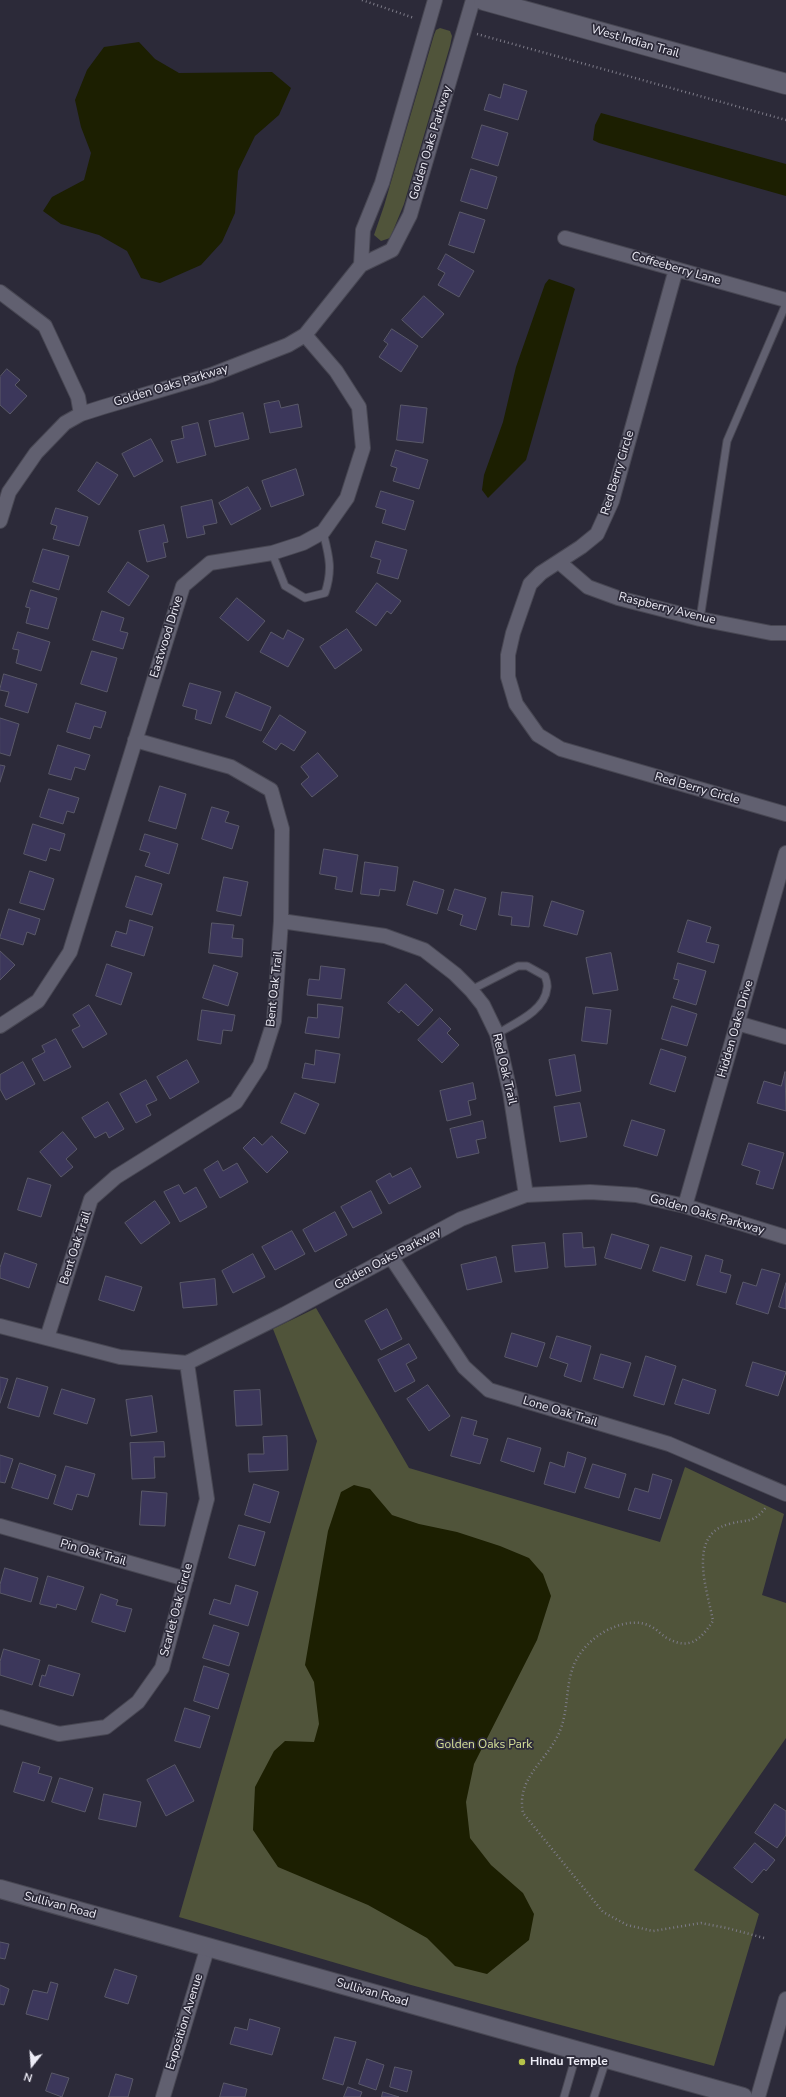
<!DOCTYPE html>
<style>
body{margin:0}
#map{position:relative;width:786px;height:2097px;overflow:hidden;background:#2c2a39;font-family:"Nunito Sans",sans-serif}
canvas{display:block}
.north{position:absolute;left:12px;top:2045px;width:40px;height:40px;-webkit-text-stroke:3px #2c2a39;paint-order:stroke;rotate:197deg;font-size:11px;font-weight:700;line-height:16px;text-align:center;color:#edecf6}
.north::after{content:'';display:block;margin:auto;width:14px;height:18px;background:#edecf6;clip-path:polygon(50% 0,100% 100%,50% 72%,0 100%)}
</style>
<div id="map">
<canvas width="786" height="2097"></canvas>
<div class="north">N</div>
</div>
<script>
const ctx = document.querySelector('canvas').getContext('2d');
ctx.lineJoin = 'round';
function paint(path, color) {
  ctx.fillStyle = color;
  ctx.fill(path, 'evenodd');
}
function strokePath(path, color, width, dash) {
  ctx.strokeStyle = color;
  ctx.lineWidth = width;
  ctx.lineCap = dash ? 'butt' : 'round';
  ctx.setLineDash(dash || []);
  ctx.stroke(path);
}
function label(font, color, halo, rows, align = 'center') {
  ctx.font = font + ' "Nunito Sans",sans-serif';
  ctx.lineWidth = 3.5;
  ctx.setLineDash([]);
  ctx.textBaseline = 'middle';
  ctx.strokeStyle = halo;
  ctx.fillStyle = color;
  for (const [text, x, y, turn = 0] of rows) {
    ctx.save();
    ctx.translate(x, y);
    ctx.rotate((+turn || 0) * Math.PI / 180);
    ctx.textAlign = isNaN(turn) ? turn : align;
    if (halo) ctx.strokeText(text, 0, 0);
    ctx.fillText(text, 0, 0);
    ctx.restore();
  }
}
const green = new Path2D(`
 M440,28L450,31L452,36L450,46L404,204L390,238L381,241L374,235L384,206L434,35L436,30Z
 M316,1308L409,1468L660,1542L685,1467L784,1514L762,1595L786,1603V1738L694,1870L759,1914L714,2066L411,1985L179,1917L317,1441L273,1329Z`);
const water = new Path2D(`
 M139,42L155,59L179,73L272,72L291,88L279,115L255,136L238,171L235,213L222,242L201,265L160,283L141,278L127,251L99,235L61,224L43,211L52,197L84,180L91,153L81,127L75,100L87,70L104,47Z
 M601,113L786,164V196L599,143L593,140L595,125Z
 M549,279L572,287L575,289L574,292L526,460L488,498L482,490L484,475L503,422L516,367L545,284Z
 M354,1485L370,1489L392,1515L419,1524L457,1532L500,1546L529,1558L543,1574L551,1596L537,1640L474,1764L466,1802L470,1838L491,1865L523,1893L534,1914L529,1940L487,1974L455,1966L427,1938L368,1905L278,1867L253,1830L255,1787L274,1751L285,1741L314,1742L319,1724L314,1682L305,1665L328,1531L341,1492Z`);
const building = new Path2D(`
 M504,84L527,91L518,120L484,110L489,94L500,98Z
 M482,125L508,133L498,166L472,158Z
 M471,169L497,177L487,209L461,201Z
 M460,212L485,220L474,253L449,245Z
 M446,254L474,271L459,297L438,285L445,273L438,269Z
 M424,296L444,314L422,338L402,320Z
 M392,329L418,346L401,372L379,357L388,344L384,341Z
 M7,369L20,380L15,385L27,396L10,414L0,405V377Z
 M279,401L281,408L298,404L302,427L270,433L264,404Z
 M401,405L427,408L423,443L397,440Z
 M243,413L249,439L215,447L209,421Z
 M198,423L206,455L177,463L171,441L184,438L182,427Z
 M151,439L163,461L134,477L122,454Z
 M396,450L428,460L419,489L393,481L397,468L391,466Z
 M97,462L118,475L99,505L78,491Z
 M296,469L304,495L271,507L262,481Z
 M248,487L261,509L231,525L219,503Z
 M381,491L414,501L405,530L382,523L386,510L376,507Z
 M212,500L217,523L203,526L205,534L187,538L181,507Z
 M56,508L88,517L79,546L53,539L57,526L51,524Z
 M164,525L168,542L163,543L166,557L147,562L139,531Z
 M376,541L407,550L398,579L377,573L381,560L371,557Z
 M43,549L69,556L59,590L33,582Z
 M128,562L149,576L129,606L108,592Z
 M377,583L401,601L391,614L387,611L376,626L356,612Z
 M31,590L57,598L48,629L26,623L30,608L26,607Z
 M237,598L265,621L248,641L220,618Z
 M102,611L124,618L120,631L128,633L123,649L93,640Z
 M347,629L362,650L335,669L320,647Z
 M288,630L304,639L288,667L260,652L271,632L283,639Z
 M18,632L50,642L41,671L16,663L19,650L13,649Z
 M92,651L117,658L107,692L81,684Z
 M4,674L37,684L28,713L5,706L9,692L0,690Z
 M190,683L221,692L211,724L195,719L197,710L183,706Z
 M236,692L271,707L261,731L226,717Z
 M76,703L106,712L101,728L94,726L90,739L67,732Z
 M280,715L306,732L294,751L281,743L276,750L263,742Z
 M0,718L19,724L10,756L0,753Z
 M58,745L90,755L85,770L75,767L71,780L49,774Z
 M318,753L338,776L312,797L301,784L309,777L301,767Z
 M0,765L5,766L0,782Z
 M160,786L186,794L176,829L149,821Z
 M49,789L79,798L74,813L67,811L63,824L40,817Z
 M212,807L229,812L225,822L239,826L232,849L202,839Z
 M33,824L65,834L60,851L50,848L46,861L24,854Z
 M145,834L178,844L169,874L145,866L150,853L140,850Z
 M324,849L358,855L352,892L335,889L337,877L320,874Z
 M365,862L398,867L395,891L380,889L379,896L361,894Z
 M30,871L54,879L44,910L20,903Z
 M136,876L162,884L152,915L126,907Z
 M224,877L248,882L241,916L217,911Z
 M414,881L444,890L437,914L407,905Z
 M455,889L486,898L476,930L460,925L463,915L448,910Z
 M502,892L533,896L529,927L511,925L512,917L499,915Z
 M552,901L584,911L577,935L544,926Z
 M9,909L40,919L35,935L27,932L23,945L0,938Z
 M130,920L153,927L144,956L111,946L116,931L126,934Z
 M688,920L711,927L706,942L719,945L714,963L678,952Z
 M212,923L234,925L232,938L243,939L242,957L209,953Z
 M0,951L15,965L0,980Z
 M611,953L618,990L593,994L586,958Z
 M678,963L706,971L696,1005L673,998L679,980L674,979Z
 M107,964L132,973L121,1005L96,996Z
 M214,965L238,973L228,1006L203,998Z
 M321,966L345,969L341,999L307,995L309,979L319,980Z
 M406,984L433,1010L418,1026L401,1010L399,1013L388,1003Z
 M318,1004L343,1007L339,1038L305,1033L308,1017L317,1018Z
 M89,1005L107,1034L83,1048L72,1030L80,1026L73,1015Z
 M672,1006L697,1014L687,1046L662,1039Z
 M586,1007L611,1010L607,1044L582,1041Z
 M202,1010L235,1015L232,1031L223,1030L221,1044L198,1040Z
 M440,1018L451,1029L447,1033L459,1045L442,1063L418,1040Z
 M56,1039L71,1067L44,1081L32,1059L45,1052L42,1046Z
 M661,1049L686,1057L675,1092L650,1084Z
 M316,1050L340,1054L335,1083L302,1078L305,1063L314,1065Z
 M575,1055L581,1091L556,1096L549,1060Z
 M187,1060L199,1082L170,1099L157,1077Z
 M23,1062L35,1084L6,1100L0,1089V1075Z
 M785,1072L786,1111L757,1103L764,1081L781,1086Z
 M146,1080L157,1100L146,1105L151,1115L136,1123L120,1094Z
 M473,1083L476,1099L468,1101L471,1115L447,1121L440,1091Z
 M295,1093L319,1104L305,1134L281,1123Z
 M108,1102L124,1129L109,1138L106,1132L95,1138L82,1118Z
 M580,1103L587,1137L560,1142L554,1107Z
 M632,1120L665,1130L657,1156L624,1146Z
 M483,1121L486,1138L476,1140L479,1153L457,1158L450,1129Z
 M63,1132L77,1149L66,1159L73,1167L61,1177L40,1152Z
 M272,1136L288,1152L267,1173L243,1148L254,1137L262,1145Z
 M749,1143L784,1153L773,1189L756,1184L760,1171L742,1165Z
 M218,1161L223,1171L237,1163L248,1182L220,1198L204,1170Z
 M411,1168L421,1187L389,1204L376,1181L390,1173L392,1177Z
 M28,1178L51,1185L41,1217L18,1210Z
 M179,1185L184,1194L196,1187L207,1207L180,1222L164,1192Z
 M371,1191L382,1213L353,1228L341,1207Z
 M155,1201L170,1223L141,1244L125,1223Z
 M335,1212L347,1235L315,1252L303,1230Z
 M292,1231L305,1254L275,1270L262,1247Z
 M582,1233L583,1248L594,1247L596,1265L565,1267L563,1234Z
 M612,1234L649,1245L641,1269L605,1258Z
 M545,1243L548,1268L515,1272L512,1246Z
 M661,1247L692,1256L685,1281L653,1271Z
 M5,1253L37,1264L29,1288L0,1278V1268Z
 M253,1254L265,1277L233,1293L222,1271Z
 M706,1255L723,1260L720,1272L731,1275L726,1293L697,1285Z
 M496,1257L502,1282L467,1290L461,1265Z
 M762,1269L780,1274L768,1314L736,1304L743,1282L756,1286Z
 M106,1276L142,1287L134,1311L99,1300Z
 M215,1279L217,1305L183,1308L180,1283Z
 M786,1283V1309L779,1307Z
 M387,1309L402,1339L381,1350L365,1321Z
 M512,1333L545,1343L537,1367L505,1357Z
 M557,1336L591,1346L581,1382L564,1376L568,1364L550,1358Z
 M409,1344L417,1358L406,1364L415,1381L395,1392L378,1360Z
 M601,1354L631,1363L623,1388L594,1379Z
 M646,1356L676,1366L664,1405L634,1396Z
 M753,1362L786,1372L778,1396L746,1386Z
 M0,1377L8,1379L0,1403Z
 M17,1378L48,1387L39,1417L8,1408Z
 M683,1379L716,1390L709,1414L675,1404Z
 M428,1385L450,1416L429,1431L407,1399Z
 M62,1389L95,1399L87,1424L54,1414Z
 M260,1390L262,1425L236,1426L234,1391Z
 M152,1396L157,1432L131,1436L126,1400Z
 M462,1417L477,1421L473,1435L488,1439L480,1464L451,1456Z
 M287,1436L288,1470L249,1472L248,1454H264L263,1437Z
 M508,1438L541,1448L534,1472L501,1461Z
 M164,1442L165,1457H154L155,1478L132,1479L130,1443Z
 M568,1452L586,1458L575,1493L544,1484L550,1462L564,1467Z
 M0,1455L13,1459L5,1483L0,1482Z
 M20,1463L56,1475L48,1499L12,1488Z
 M593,1464L626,1474L619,1498L585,1488Z
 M66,1466L95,1474L88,1497L77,1494L72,1510L54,1504Z
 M653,1474L672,1480L660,1519L628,1510L635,1488L648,1492Z
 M254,1484L279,1492L270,1523L245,1515Z
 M142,1491L167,1493L165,1526L140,1525Z
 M239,1525L265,1532L255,1566L229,1558Z
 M5,1568L38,1578L31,1602L0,1593V1585Z
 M48,1576L84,1587L76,1610L57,1604L56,1608L40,1604Z
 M236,1585L258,1592L248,1626L209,1614L214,1599L230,1604Z
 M101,1594L118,1600L116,1605L132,1609L125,1632L92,1622Z
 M214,1625L239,1633L229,1666L203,1658Z
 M4,1649L40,1660L32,1685L0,1675V1662Z
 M49,1665L80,1674L73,1696L39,1686L42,1675L45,1676Z
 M204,1666L229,1674L218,1709L194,1701Z
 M185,1708L210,1716L200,1748L175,1741Z
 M23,1762L40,1767L38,1773L52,1777L44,1801L14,1792Z
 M175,1765L194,1801L166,1816L147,1780Z
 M60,1778L93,1788L85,1812L52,1802Z
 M104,1794L141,1802L136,1827L99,1819Z
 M775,1804L786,1811V1835L777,1848L755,1833Z
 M755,1843L775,1860L766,1871L764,1869L752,1883L734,1868Z
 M0,1942L9,1944L5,1959L0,1958Z
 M115,1969L137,1976L128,2004L105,1997Z
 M51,1982L58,1984L48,2020L26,2014L33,1990L47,1993Z
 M0,1985L9,1989L4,2005L0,2004Z
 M250,2019L280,2028L272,2055L230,2044L235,2027L247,2030Z
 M335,2037L356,2042L343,2085L323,2079Z
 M367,2059L384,2065L376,2090L359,2084Z
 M395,2067L412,2071L407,2092L390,2087Z
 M52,2073L69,2078L62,2097L46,2091Z
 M116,2074L133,2079L128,2097H109Z
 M224,2083L247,2089L245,2097H220Z
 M348,2087L362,2092L360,2097H344Z
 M383,2092L399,2097H382Z`);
const path = new Path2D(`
 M362,0L414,18
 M477,34L786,120
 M764,1938L727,1928L701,1923L653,1931L627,1925L603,1912L523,1813C516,1778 546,1762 559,1733C570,1709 564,1679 578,1657C585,1645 599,1633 612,1628C623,1623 638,1620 650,1626C657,1629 661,1635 667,1638C690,1651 701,1639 713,1621C708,1592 686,1535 729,1524C746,1519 754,1524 766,1507`);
const service = new Path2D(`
 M272,553L285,586L305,598L325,593C333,569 329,556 323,532
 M700,619L727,441L786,304
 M471,990L518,966H527L545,976C546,979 548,984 547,988C545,1011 515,1023 497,1034
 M564,2097L577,2052
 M594,2097L606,2060`);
const minor = new Path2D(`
 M565,238L786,300
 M361,265L363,230L382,183L435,0
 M676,269L612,501L597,534L581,547L541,573L530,584L513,633L508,655V677L516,704L538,735L561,749L786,814
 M0,292L45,326L78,397L81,414
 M0,521L9,492L36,453L65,423L81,414L103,407L211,375L288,345L305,335L361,265L392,250L410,215L473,0
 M559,562L588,587L618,598L700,619L771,633H786
 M281,921L385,936L424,950L455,974L471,990L483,1005L497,1034L510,1092L526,1195
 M737,1023L786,1037
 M0,1026L38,1001L70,952L183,586L210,563L272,553L303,543L323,532L347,498L363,448L359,407L336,371L305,335
 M685,1206L786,853
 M391,1257L464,1367L489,1390L669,1444L786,1494
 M0,1326L120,1357L187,1363L285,1314L461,1219L526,1195L590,1192L636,1195L685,1206L786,1237
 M47,1338L91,1199L116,1177L236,1102L260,1065L274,1021L281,921L282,829L271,790L231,767L135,740
 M0,1526L186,1579
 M0,1717L59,1734L106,1727L138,1702L162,1668L207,1499L187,1363
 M163,2097L208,1946
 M758,2097L786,1999`);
const tertiary = new Path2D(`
 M0,1889L743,2097`);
const secondary = new Path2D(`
 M484,0L786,84`);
const markers = [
 [522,2062,4,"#b5c249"]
];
const streetNames = [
 ["West Indian Trail",635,42,16],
 ["Golden Oaks Parkway",431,143,-73],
 ["Coffeeberry Lane",676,269,16],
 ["Golden Oaks Parkway",171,386,-17],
 ["Red Berry Circle",618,473,-73],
 ["Raspberry Avenue",667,609,14],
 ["Eastwood Drive",167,637,-73],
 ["Red Berry Circle",697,789,16],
 ["Bent Oak Trail",275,989,-84],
 ["Hidden Oaks Drive",736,1029,-74],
 ["Red Oak Trail",504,1069,77],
 ["Golden Oaks Parkway",707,1215,16],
 ["Bent Oak Trail",76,1248,-72],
 ["Golden Oaks Parkway",388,1259,-28],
 ["Lone Oak Trail",560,1412,17],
 ["Pin Oak Trail",93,1553,16],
 ["Scarlet Oak Circle",177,1610,-75],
 ["Sullivan Road",60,1906,15],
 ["Sullivan Road",372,1993,16],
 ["Exposition Avenue",185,2022,-73]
];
const parkNames = [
 ["Golden Oaks Park",484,1745]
];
const poiNames = [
 ["Hindu Temple",530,2062]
];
paint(green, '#50543a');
paint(water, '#1c1f01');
paint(building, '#3c375b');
strokePath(building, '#5a5969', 1);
strokePath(service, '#484753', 9);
strokePath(minor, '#484753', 16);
strokePath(tertiary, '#484753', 20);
strokePath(secondary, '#484753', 22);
strokePath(path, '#7e7c89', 2.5, [1, 3]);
strokePath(service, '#616070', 7);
strokePath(minor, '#616070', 14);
strokePath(tertiary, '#616070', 18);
strokePath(secondary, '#616070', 20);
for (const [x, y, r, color] of markers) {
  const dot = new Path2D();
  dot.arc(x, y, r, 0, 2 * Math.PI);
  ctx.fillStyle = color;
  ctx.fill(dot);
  strokePath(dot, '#2c2a39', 1.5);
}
label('12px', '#edecf6', '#2c2a39', streetNames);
label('12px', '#d6e099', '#2c2a39', parkNames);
label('bold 12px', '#edecf6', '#2c2a39', poiNames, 'left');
</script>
